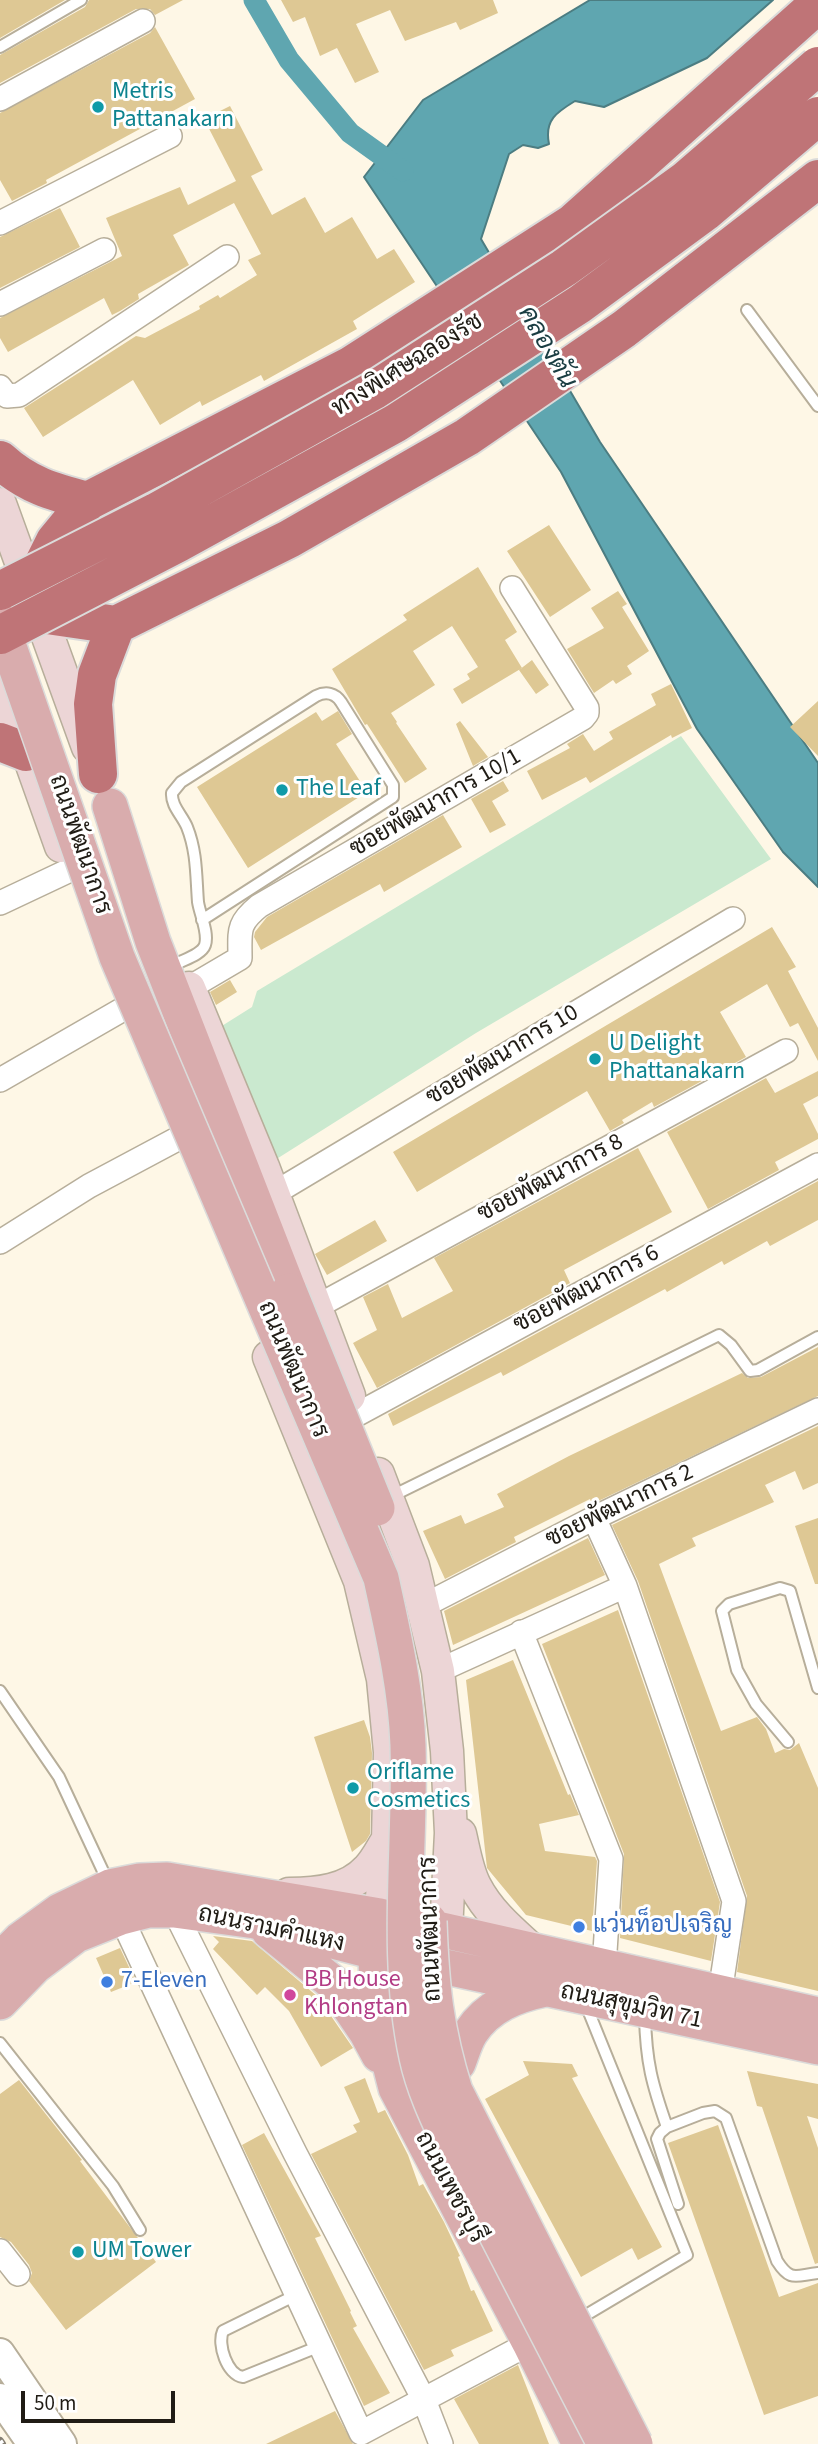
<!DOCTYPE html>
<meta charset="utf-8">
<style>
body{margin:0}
#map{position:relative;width:818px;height:2444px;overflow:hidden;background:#fef7e6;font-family:"Source Sans 3",sans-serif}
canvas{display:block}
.scale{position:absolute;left:21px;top:2391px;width:154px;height:32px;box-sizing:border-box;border:4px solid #201c15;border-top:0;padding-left:9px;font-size:21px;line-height:24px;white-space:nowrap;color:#201c15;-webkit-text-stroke:5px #fff;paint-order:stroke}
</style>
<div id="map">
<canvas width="818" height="2444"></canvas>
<div class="scale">50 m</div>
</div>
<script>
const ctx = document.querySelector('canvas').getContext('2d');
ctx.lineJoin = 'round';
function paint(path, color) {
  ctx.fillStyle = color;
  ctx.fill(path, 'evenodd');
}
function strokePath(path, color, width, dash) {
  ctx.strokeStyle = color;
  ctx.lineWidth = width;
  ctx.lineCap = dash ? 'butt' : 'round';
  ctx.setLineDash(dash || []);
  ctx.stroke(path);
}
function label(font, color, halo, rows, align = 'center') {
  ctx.font = font + ' "Source Sans 3",Sarabun,sans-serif';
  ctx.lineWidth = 6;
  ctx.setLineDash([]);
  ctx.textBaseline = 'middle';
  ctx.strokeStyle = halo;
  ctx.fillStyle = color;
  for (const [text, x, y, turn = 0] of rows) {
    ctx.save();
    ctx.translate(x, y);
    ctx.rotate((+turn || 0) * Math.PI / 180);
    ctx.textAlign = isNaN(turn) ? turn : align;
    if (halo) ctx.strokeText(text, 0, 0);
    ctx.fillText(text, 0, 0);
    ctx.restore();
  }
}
const green = new Path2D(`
 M681,736L771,859L476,1033L275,1160L217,1029L252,1007L257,991Z`);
const water = new Path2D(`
 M590,0H773L707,58L604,107L575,101C557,112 544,120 549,144L538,148L523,145L509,154L481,239L600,442L818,763V887L783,852L697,729L561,472L364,177L423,100Z`);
const canal = new Path2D(`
 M254,0L289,60L350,133L403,171`);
const building = new Path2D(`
 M0,0H65L0,38Z
 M89,0H183L155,15L150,9H136L0,83V55L85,7Z
 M281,0H493L498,13L460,30L456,22L405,41L390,10L356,24L379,72L355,83L337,48L320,56L305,17L293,22Z
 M155,27L195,99L46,180L47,183L12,201L0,180V113L150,33Z
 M230,106L263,170L251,176L272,215L305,197L325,233L352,217L377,259L394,249L415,282L353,321L357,329L264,381L261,375L202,406L200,401L160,425L133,380L43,437L24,408L136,336L145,338L200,309L199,306L218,295L220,298L257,275L248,260L261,254L234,203L173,235L189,265L138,294L139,299L120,311L112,315L104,298L8,352L0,338V318L122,256L106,218L180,187L188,205L236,181L204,119Z
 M60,208L80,247L0,288V237Z
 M549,525L591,590L550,617L507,551Z
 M478,567L517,632L505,640L522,668L462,704L453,689L470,679L467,674L478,667L452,626L413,651L435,685L391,713L397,722L396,723L427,769L405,783L367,724L365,725L332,669L407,620L403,615Z
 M618,591L627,604L622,607L649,651L627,666L632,674L616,684L613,680L594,693L567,649L604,628L591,608Z
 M532,660L549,685L536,694L519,670Z
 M671,684L692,728L672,738L671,735L590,783L586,777L542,800L527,771L570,748L567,744L583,734L594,751L613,739L609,732L656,705L651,694Z
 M818,701V756L790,727Z
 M338,711L352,734L336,744L367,792L248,868L197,787L316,712L322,721Z
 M460,721L488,757L473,766L456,724Z
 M503,781L509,791L492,801L506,825L490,833L471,799Z
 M443,815L462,847L384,892L380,884L261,950L254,937L255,932L267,917Z
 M772,927L796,967L788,971L818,1028V1061L798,1023L790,1027L767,984L720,1012L746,1057L654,1107L652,1102L622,1120L624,1123L610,1131L587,1091L417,1192L393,1152Z
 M230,980L237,992L216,1005L210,992Z
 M818,1071V1096L803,1104L818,1134V1139L775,1162L779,1170L708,1209L667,1132L766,1078L775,1093Z
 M638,1148L672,1212L564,1270L570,1283L377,1388L353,1343L377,1330L363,1297L388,1284L402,1318L453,1291L434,1258Z
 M818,1181V1220L770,1246L767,1241L724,1265L722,1261L667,1292L665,1289L503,1376L501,1372L393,1426L388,1414Z
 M375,1220L387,1241L327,1275L315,1254Z
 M818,1347V1396L592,1504L590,1499L514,1537L516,1542L445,1579L423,1531L461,1515L465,1524L504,1507L497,1494L569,1456L742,1373L748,1378L761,1377Z
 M818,1426V1483L803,1490L795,1471L765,1485L774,1502L692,1538L696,1546L659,1564L721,1731L757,1717L766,1729L775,1753L784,1749L790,1750L799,1743L818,1788V1991L737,1972L747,1896L638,1581L612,1525Z
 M818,1518V1584H815L795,1526Z
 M588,1538L605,1575L453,1645L444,1611Z
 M618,1610L720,1902L711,1961L620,1938L624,1854L542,1644Z
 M513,1660L568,1795L570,1794L579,1815L539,1824L545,1851L595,1857L597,1861L592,1931L526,1915L487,1868L466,1680Z
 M364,1720L370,1737L372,1753L370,1834L366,1841L352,1852L314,1737Z
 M213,1936L252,1941L318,1997L353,2048L321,2067L289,2011L265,1987L257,1995L213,1949L219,1942Z
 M120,1948L136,1982L111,1992L96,1958Z
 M523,2061L572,2064L578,2076L572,2078L662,2247L638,2260L632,2248L581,2277L485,2099L529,2075Z
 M747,2071L818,2084V2119L807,2116L818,2148V2263L815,2264L762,2107L757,2106Z
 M365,2078L378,2113L385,2110L408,2155L419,2186L423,2184L444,2222L460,2256L458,2257L471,2291L474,2290L493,2331L451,2350L454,2356L424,2370L311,2154L357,2132L353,2125L360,2122L344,2087Z
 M19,2080L82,2160L80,2161L156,2262L66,2330L29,2281L32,2273L29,2265L11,2242L0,2237V2094Z
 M718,2125L779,2297L818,2283V2396L764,2415L668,2143Z
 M264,2133L321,2236L315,2238L351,2311L350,2312L357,2326L353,2328L390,2393L364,2406L242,2145Z
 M518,2365L549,2444H479L454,2399Z
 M335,2411L353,2444H266Z`);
const service = new Path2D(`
 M0,47L81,0
 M747,310L818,406
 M178,963C186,959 202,954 205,945C209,933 200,915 198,902C196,876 197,852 187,827C182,815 171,806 172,793L181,782L316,696C326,691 335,693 341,702L393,785V797L202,920
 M390,1497L719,1335L731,1345L750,1371L758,1370L818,1337
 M0,1691L59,1777L109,1884
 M788,1742L756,1704L737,1670L722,1611L729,1604L780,1588L790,1591L818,1688
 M586,2005L687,2255L586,2315
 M645,2016C646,2062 652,2084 667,2127L703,2113L715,2111L726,2118L777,2261C791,2283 796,2275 818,2273
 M0,2043L113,2186L140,2230
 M667,2127L660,2133L657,2139L678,2204
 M296,2295L223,2331C217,2344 227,2375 243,2377L320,2346`);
const minor = new Path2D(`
 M0,99L143,21
 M0,223L170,136
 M0,304L104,250
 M0,387L7,396L19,395L227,257
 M0,903L70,870
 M189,988L240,958C240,930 237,924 259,906L583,718L587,713V708L512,588
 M0,1080L125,1008
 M273,1194L733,919
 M0,1242L89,1186L179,1138
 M316,1307L786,1051
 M356,1415L818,1165
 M594,1518L625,1586L734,1901L720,1993
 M423,1606L594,1518L818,1410
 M521,1632L611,1859L604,1967
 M438,1671L625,1586
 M174,1910L295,2153L424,2400L441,2444
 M121,1917L361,2433L530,2343
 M0,2251L18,2274`);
const tertiary = new Path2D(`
 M0,2353L62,2444
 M0,2398L32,2444`);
const secondary = new Path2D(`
 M0,504L88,747
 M0,675L61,846
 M189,988L263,1167L349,1396
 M269,1357L360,1581L383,1679L390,1752L388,1840L380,1916
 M378,1474L413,1566L438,1671L447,1751L451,1833L446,1931
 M460,1834C464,1851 467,1871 475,1886C489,1913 511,1931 533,1951
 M289,1894C317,1894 348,1891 368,1869C376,1861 381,1850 387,1841`);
const primary = new Path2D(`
 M110,806L153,942L289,1291
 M378,1929L376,1952L377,2000L384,2041L396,2088L530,2343L580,2444
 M269,1931L333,1983L367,2033L379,2055
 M0,1960L20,1940L60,1911L110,1887L140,1881L167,1880L380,1916L818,2015
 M0,2002L35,1966L76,1935L121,1917L148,1910H174L255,1921L376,1952L818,2047
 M458,2063C462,2053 465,2041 471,2032C488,2006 516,1995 545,1989`);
const motorway = new Path2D(`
 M0,460C27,485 53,492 88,501
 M32,587L55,541L88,501L350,366L573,223L818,4
 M40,614L116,625L289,539L467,437L624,329L818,179
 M0,742L26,752
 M98,774L93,704L97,675L116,625`);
const rail = new Path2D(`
 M0,2441L2,2444`);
const primaryBridge = new Path2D(`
 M0,621L117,957L381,1578C393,1633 406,1689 408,1745C411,1849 395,1955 417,2057C424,2089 438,2118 451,2146L605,2444
 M289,1291L377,1508
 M429,1921C431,1983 436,2032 455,2091L635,2444`);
const motorwayBridge = new Path2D(`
 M0,591L156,512L373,391L564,268L686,180L818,66
 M0,635L178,543L396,423L580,304L705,212L818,116`);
const markers = [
 [98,107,7,"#0f9aa8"],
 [282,790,7,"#0f9aa8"],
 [595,1059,7,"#0f9aa8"],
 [353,1788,7,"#0f9aa8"],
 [579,1927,7,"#3f7fe0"],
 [107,1982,7,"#3f7fe0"],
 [290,1995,7,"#d1479c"],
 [78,2252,7,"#0f9aa8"]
];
const cultureNames = [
 ["Metris",112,93],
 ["Pattanakarn",112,121],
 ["The Leaf",296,790],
 ["U Delight",609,1045],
 ["Phattanakarn",609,1073],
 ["Oriflame",367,1774],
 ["Cosmetics",367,1802],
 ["UM Tower",92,2252]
];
const streetNames = [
 ["ทางพิเศษฉลองรัช",408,366,-32],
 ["ซอยพัฒนาการ 10/1",436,804,-30],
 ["ถนนพัฒนาการ",79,845,71],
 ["ซอยพัฒนาการ 10",503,1056,-31],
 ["ซอยพัฒนาการ 8",551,1179,-28],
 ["ซอยพัฒนาการ 6",587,1290,-28],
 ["ถนนพัฒนาการ",292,1370,67],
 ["ซอยพัฒนาการ 2",620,1507,-26],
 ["ถนนพัฒนาการ",432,1929,-92],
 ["ถนนรามคำแหง",271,1930,12],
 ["ถนนสุขุมวิท 71",631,2007,12],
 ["ถนนเพชรบุรี",449,2188,62]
];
const shopNames = [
 ["แว่นท็อปเจริญ",593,1927],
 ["7-Eleven",121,1982]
];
const hotelNames = [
 ["BB House",304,1981],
 ["Khlongtan",304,2009]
];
const waterNames = [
 ["คลองตัน",546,348,60]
];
paint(green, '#cae9cf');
paint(water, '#5fa6b0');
strokePath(water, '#4c7d82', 2);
strokePath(canal, '#5fa6b0', 21);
paint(building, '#dec894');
strokePath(service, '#b7ae9a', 14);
strokePath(minor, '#b7ae9a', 26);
strokePath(tertiary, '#b7ae9a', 32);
strokePath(secondary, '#b7ae9a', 35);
strokePath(primary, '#dbdbda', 38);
strokePath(motorway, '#dbdbda', 42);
strokePath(service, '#fff', 10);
strokePath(minor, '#fff', 23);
strokePath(tertiary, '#fff', 28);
strokePath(secondary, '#ecd5d6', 32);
strokePath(primary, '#d9acad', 35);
strokePath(motorway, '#bf7477', 38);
strokePath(rail, '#847e73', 8);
strokePath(rail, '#fff', 5, [16]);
strokePath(primaryBridge, '#dbdbda', 38, []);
strokePath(motorwayBridge, '#dbdbda', 42, []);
strokePath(primaryBridge, '#d9acad', 35);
strokePath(motorwayBridge, '#bf7477', 38);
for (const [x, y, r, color] of markers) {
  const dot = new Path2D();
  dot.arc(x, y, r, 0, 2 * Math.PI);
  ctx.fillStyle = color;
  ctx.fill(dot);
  strokePath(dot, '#fff', 2.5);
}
label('24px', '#0d838f', '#fff', cultureNames, 'left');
label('24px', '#201c15', '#fff', streetNames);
label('24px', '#366cbe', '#fff', shopNames, 'left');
label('24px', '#b23c85', '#fff', hotelNames, 'left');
label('italic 26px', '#1a3d42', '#fff', waterNames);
</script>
